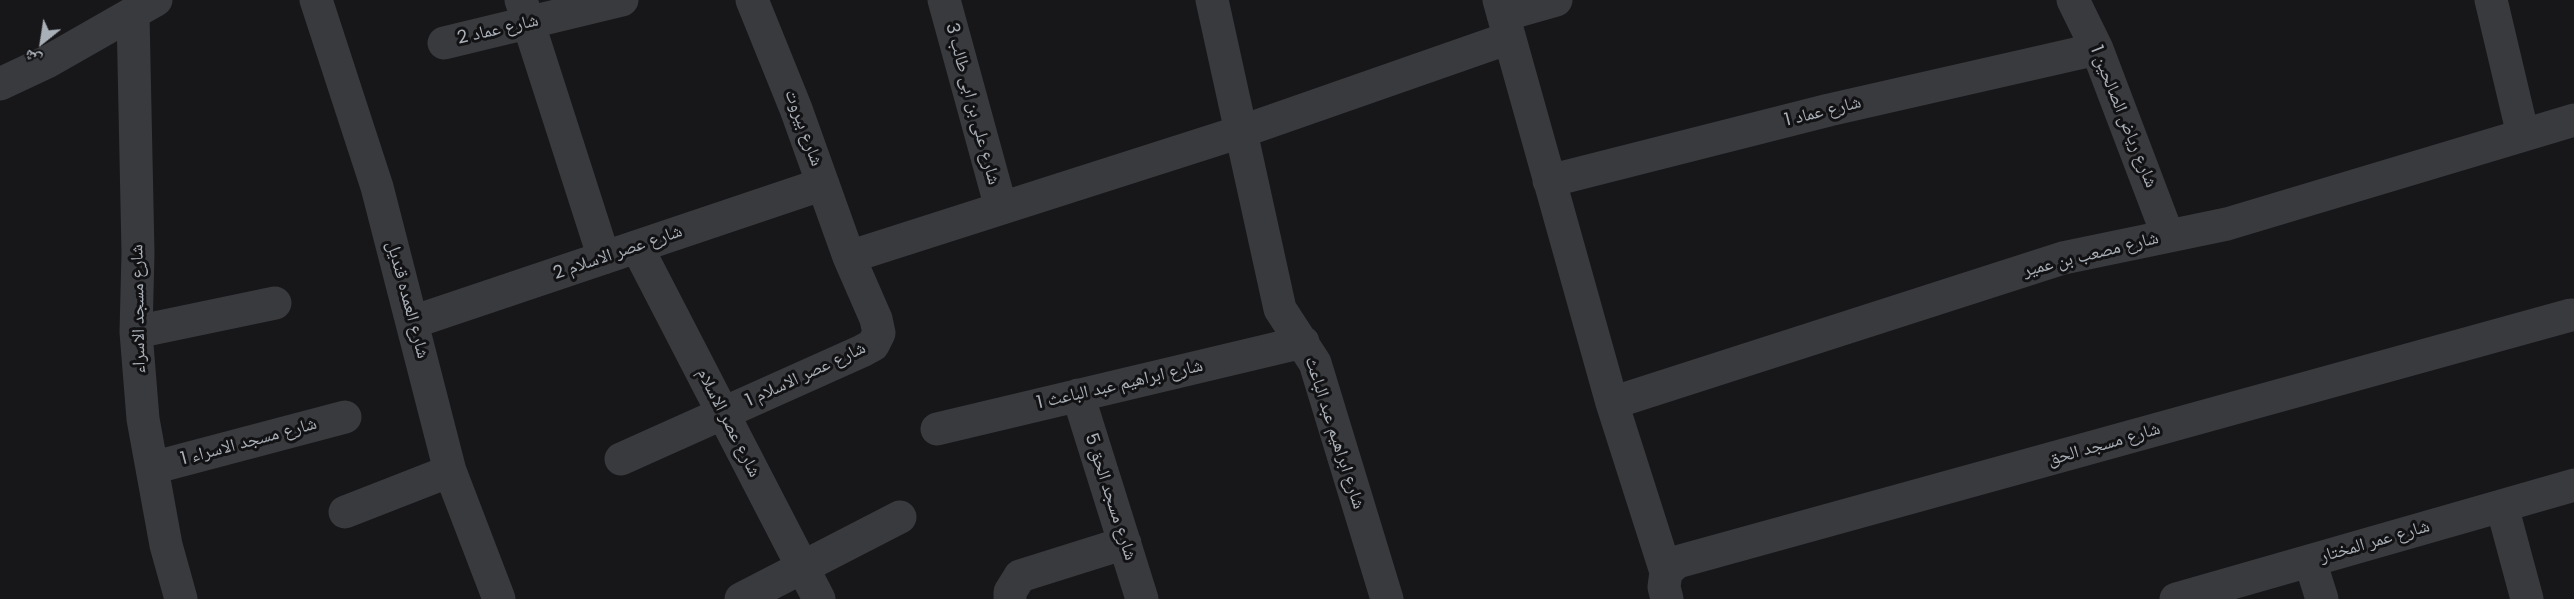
<!DOCTYPE html>
<meta charset="utf-8">
<style>
body{margin:0}
#map{position:relative;width:2574px;height:599px;overflow:hidden;background:#171719;font-family:Poppins,"Noto Naskh Arabic",sans-serif}
canvas{display:block}
.north{position:absolute;left:12px;top:12px;width:60px;height:60px;-webkit-text-stroke:4px #121214;paint-order:stroke;rotate:210deg;font-size:16px;font-weight:700;line-height:24px;text-align:center;color:#aab0b8}
.north::after{content:'';display:block;margin:auto;width:21px;height:27px;background:#aab0b8;clip-path:polygon(50% 0,100% 100%,50% 72%,0 100%)}
</style>
<div id="map">
<canvas width="2574" height="599"></canvas>
<div class="north">ش</div>
</div>
<script>
const ctx = document.querySelector('canvas').getContext('2d');
ctx.lineJoin = 'round';
function strokePath(path, color, width, dash) {
  ctx.strokeStyle = color;
  ctx.lineWidth = width;
  ctx.lineCap = dash ? 'butt' : 'round';
  ctx.setLineDash(dash || []);
  ctx.stroke(path);
}
function label(font, color, halo, rows, align = 'center') {
  ctx.font = font + ' Poppins,"Noto Naskh Arabic",sans-serif';
  ctx.lineWidth = 6;
  ctx.setLineDash([]);
  ctx.textBaseline = 'middle';
  ctx.strokeStyle = halo;
  ctx.fillStyle = color;
  for (const [text, x, y, turn = 0] of rows) {
    ctx.save();
    ctx.translate(x, y);
    ctx.rotate((+turn || 0) * Math.PI / 180);
    ctx.textAlign = isNaN(turn) ? turn : align;
    if (halo) ctx.strokeText(text, 0, 0);
    ctx.fillText(text, 0, 0);
    ctx.restore();
  }
}
const minor = new Path2D(`
 M316,0L377,187L450,471L499,599
 M521,0L604,258
 M944,0L1001,208
 M1212,0L1280,309L1315,363L1387,599
 M1499,0L1612,403L1666,572
 M2073,0L2097,49L2168,236
 M2491,0L2523,135
 M133,14L138,253L136,332L143,419L166,545L181,599
 M1503,15L1556,0
 M444,43L622,0
 M0,84L49,61L156,0
 M1549,181L1829,110L2097,49
 M637,247L819,599
 M849,257L1240,132L1509,38
 M413,322L823,184
 M136,332L275,303
 M1078,395L1142,599
 M1612,403L2063,258L2227,224L2574,120
 M937,429L1303,342
 M621,459L862,351L873,345L879,333L876,319L849,257L796,109L752,0
 M152,468L345,417
 M2502,506L2527,599
 M345,512L450,471
 M2310,561L2322,599
 M741,599L900,517
 M1010,599V592L1020,576L1125,543
 M1667,599L1664,587L1666,572L1677,562L2571,315
 M2176,599L2574,485`);
const streetNames = [
 ["شارع عماد 2",498,30,-13],
 ["شارع على بن ابى طالب 3",972,104,75],
 ["شارع عماد 1",1823,112,-14],
 ["شارع رياض الصالحين 1",2123,117,68],
 ["شارع بيروت",803,128,70],
 ["شارع عصر الاسلام 2",618,253,-19],
 ["شارع مصعب بن عمير",2091,255,-14],
 ["شارع العمده قنديل",407,300,75],
 ["شارع مسجد الاسراء",139,309,-91],
 ["شارع عصر الاسلام 1",806,375,-25],
 ["شارع ابراهيم عبد الباعث 1",1120,385,-13],
 ["شارع عصر الاسلام",728,423,63],
 ["شارع ابراهيم عبد الباعث",1334,433,72],
 ["شارع مسجد الاسراء 1",249,442,-15],
 ["شارع مسجد الحق",2104,445,-16],
 ["شارع مسجد الحق 5",1110,497,72],
 ["شارع عمر المختار",2375,542,-16]
];
strokePath(minor, '#383a3e', 33);
label('18px', '#aab0b8', '#121214', streetNames);
</script>
